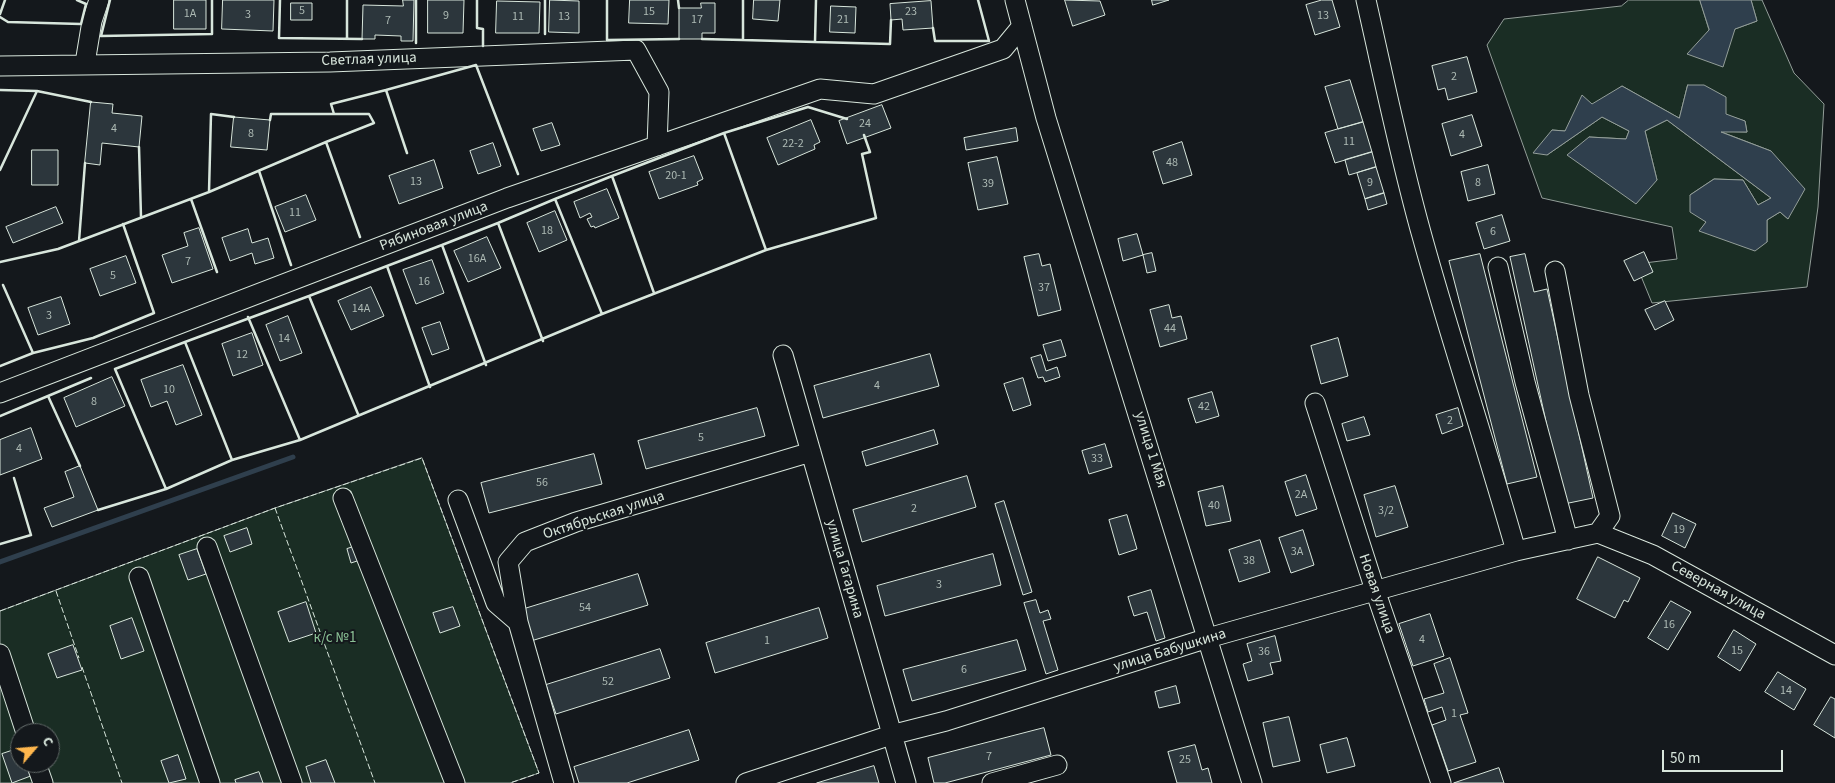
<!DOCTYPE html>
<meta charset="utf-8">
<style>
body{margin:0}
#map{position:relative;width:1835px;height:783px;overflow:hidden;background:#14181c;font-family:"Source Sans 3",sans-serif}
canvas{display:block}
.north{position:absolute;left:10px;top:723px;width:50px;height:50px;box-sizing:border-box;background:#14181c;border:1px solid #626a69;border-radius:50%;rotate:63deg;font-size:14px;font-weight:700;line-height:20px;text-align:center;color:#d8e6dc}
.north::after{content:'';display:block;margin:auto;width:18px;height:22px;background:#ffb74d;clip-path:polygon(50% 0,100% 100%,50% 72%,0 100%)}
.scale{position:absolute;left:1662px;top:750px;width:121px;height:22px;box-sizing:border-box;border:2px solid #d8e6dc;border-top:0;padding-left:6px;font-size:15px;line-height:18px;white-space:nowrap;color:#d8e6dc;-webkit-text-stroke:4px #14181c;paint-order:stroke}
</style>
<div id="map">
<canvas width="1835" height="783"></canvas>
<div class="north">С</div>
<div class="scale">50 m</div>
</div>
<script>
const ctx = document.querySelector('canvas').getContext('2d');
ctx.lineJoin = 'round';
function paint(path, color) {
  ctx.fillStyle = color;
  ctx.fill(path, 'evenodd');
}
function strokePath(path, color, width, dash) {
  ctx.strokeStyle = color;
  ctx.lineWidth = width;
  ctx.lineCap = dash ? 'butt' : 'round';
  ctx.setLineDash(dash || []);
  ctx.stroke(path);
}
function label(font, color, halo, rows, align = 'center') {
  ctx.font = font + ' "Source Sans 3",sans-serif';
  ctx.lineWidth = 4;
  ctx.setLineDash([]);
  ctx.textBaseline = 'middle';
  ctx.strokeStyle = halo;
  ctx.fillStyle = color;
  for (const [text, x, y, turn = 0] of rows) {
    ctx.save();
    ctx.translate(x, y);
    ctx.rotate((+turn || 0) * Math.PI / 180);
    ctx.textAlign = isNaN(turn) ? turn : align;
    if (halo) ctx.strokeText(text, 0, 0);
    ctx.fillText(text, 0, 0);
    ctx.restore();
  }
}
const green = new Path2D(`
 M1629,0H1700L1709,30L1735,29L1757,21L1751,0H1762L1794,73L1824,104L1818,207L1807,287L1652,303L1636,264L1677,259L1672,227L1542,198L1487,45L1504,19L1621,6ZM1688,85L1726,115L1745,121L1747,132L1719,131L1771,151L1788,219L1780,212L1767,220V242L1700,231L1706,222L1690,195L1714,179L1743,180L1758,205L1771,198L1667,120L1645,131L1657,180L1589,137L1626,139L1629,131L1602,117L1547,155L1552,130L1565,131L1622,86L1679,118Z
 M422,458L539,773L510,783H0V611L275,508ZM20,733H50V763H20Z`);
const water = new Path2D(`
 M1700,0H1751L1757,21L1735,29L1723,67L1687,54L1709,30Z
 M1688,85H1704L1726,97V114L1745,121L1747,132H1721L1771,151L1805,189L1788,219L1780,212L1767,220V242L1755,251L1699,231L1706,222L1690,212V195L1714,179L1743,180L1758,205L1771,198L1667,120L1645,131L1657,180L1636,204L1567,155L1589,137L1626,139L1629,131L1602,117L1547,155L1533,153L1552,130L1565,131L1582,95L1592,104L1622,86L1679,118Z`);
const stream = new Path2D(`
 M0,562L293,457`);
const building = new Path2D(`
 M174,0H206V29H174Z
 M223,0H274L273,31L222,29Z
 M403,0H414L413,41H401V36L375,35V39H362L363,5L403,6Z
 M428,0H464L463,33H428Z
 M550,0L579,1V33L549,32Z
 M630,0H669L668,24L629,23Z
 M754,0H780L778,21L753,19Z
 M1065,0L1100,1L1105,15L1073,26Z
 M1152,0H1169L1153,5Z
 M1322,0H1332L1340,27L1315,35L1306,5Z
 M497,1L540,2L539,33H496Z
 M931,1L933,28L903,30L902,19L891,20L890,4Z
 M291,3H312V20H291Z
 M701,3H715V33H702V39H679V8H701Z
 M831,6L856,7L855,33L830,32Z
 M1467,57L1477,92L1448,100L1445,88L1438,90L1432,66Z
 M1350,80L1363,122L1338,129L1325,87Z
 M91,102L113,104L112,113L142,116L139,147L102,143L100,165L85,163Z
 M882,105L891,128L847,144L839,121Z
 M1472,115L1482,146L1451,156L1442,124Z
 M234,117L270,120L267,150L231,147Z
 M811,120L820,142L814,145L815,149L778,165L767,138Z
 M1363,122L1372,152L1335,163L1325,133Z
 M552,123L560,145L541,151L533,129Z
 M1016,128L1018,141L966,150L964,138Z
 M1182,142L1192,175L1163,184L1153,152Z
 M493,143L501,166L478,174L470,151Z
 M32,150H58V185H32Z
 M1372,152L1376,167L1349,175L1345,160Z
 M694,156L703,179L697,182L698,185L659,199L649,172Z
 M997,157L1008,204L978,210L968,163Z
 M434,160L443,188L399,204L389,176Z
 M1488,165L1495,194L1468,201L1461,172Z
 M1376,167L1384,193L1365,199L1357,173Z
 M607,189L619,218L595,228L594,226L591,227L587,219L592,217L590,213L580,218L574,202Z
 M1384,193L1387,204L1368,210L1365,199Z
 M306,195L316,220L285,232L275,207Z
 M56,207L63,223L13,243L6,227Z
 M555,211L567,240L539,252L527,223Z
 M1502,215L1510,241L1484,249L1476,223Z
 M199,228L213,269L172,283L162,255L188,246L184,233Z
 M248,229L252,243L268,238L274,258L255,264L252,253L230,261L222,238Z
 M1137,234L1143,255L1123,261L1118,239Z
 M487,237L501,268L468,282L454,251Z
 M1644,252L1653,272L1634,281L1624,261Z
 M1152,253L1156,271L1147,273L1143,255Z
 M1039,254L1042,266L1050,264L1061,310L1038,316L1024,257Z
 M1480,254L1537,477L1507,484L1449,261Z
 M1525,254L1534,292L1547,289L1593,498L1564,504L1510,257Z
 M126,256L136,283L100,296L90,269Z
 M432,260L444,293L416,304L403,270Z
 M371,287L384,316L351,330L338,301Z
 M61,297L70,324L38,335L28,308Z
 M1665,301L1674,320L1655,330L1645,310Z
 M1169,305L1172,318L1181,316L1187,339L1160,347L1150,310Z
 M288,316L302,353L280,361L266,325Z
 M440,322L449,349L432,355L422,328Z
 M252,333L263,365L233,376L222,344Z
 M1338,338L1348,376L1321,384L1311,346Z
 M1061,340L1066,356L1048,361L1043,345Z
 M930,354L939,386L823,418L814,386Z
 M1041,355L1046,371L1057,367L1060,377L1045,382L1043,377L1038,378L1031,358Z
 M183,365L202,415L176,425L167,401L151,407L141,380Z
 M112,377L125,406L76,427L64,398Z
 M1023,378L1031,405L1013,411L1004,384Z
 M1212,392L1219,416L1196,423L1188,399Z
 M757,408L765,436L646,469L638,441Z
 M1458,408L1463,426L1442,434L1436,415Z
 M1364,417L1370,435L1347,441L1342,424Z
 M31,428L42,459L0,475V440Z
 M934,430L938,444L866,466L862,452Z
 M1105,444L1112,467L1089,474L1082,451Z
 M594,454L602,484L489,513L481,483Z
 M80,466L98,510L52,527L44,508L74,497L65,472Z
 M1306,475L1317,509L1296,516L1285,482Z
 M967,476L976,507L862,542L853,510Z
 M1223,486L1231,521L1206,526L1198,492Z
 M1395,486L1408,527L1376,537L1364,495Z
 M1004,501L1032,592L1023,595L995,504Z
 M1673,513L1696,524L1685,548L1662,536Z
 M1127,515L1137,549L1119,555L1109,520Z
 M247,528L252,544L230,552L224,536Z
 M1303,530L1314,565L1291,573L1279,538Z
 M1260,540L1270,572L1239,582L1229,550Z
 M362,544L366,558L351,563L347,549Z
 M197,549L206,574L188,580L179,555Z
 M993,554L1001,585L885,616L877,586Z
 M1598,557L1640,578L1628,602L1624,600L1615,618L1577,599Z
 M638,574L648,605L531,641L521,610Z
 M1151,590L1165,638L1156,641L1147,612L1134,616L1128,597Z
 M1036,600L1040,613L1048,610L1051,619L1043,621L1058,670L1046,674L1024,603Z
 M1671,601L1691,612L1668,650L1648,638Z
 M306,602L316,633L289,642L278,612Z
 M453,607L460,626L440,633L433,613Z
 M819,608L828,638L715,673L706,643Z
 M1430,614L1444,656L1413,666L1399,624Z
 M132,618L144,651L121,659L110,626Z
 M1734,630L1756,644L1740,671L1718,657Z
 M1275,636L1281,661L1270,663L1273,674L1248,681L1243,664L1252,661L1247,644Z
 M1017,640L1026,670L912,701L903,670Z
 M73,645L82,670L57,678L48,654Z
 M660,649L670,678L556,714L546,685Z
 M1450,658L1468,713L1460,715L1476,762L1448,771L1432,725L1446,720L1442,707L1428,712L1424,699L1444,693L1434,664Z
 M1778,672L1806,689L1794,710L1765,692Z
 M1176,686L1180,703L1159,708L1155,692Z
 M1831,697L1835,699V738L1814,725Z
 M1289,717L1300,761L1273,767L1263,723Z
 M1044,728L1051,755L945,783H934L928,758Z
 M689,730L699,760L627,783H579L574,767Z
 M1347,738L1355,766L1327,773L1320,745Z
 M1195,745L1202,770L1208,768L1212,783H1177L1168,752Z
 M20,748V763H32L36,774L12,783L2,754Z
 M178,755L186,779L169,783L161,761Z
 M326,760L335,783H311L306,767Z
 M874,766L879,783H817Z
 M1499,768L1504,783H1454Z
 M259,772L263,783H236L235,780Z`);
const minor = new Path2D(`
 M1015,0L1046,118L1252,783
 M1366,0C1384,79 1400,158 1422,236C1451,341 1486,445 1516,551
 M85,63L92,21L99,0
 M0,66L330,62L636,50L659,92L657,146
 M1498,267L1525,382L1568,540
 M1555,271L1579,395L1610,516L1598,533
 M783,355L906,783
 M0,393L507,198L820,89L874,94L1003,49L1022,26
 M1315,403L1375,590L1441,783
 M343,498L455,783
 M458,500L496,603L518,622
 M1598,533L1653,555L1835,655
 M207,547L292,783
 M139,577L210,783
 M0,654L26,733
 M36,763L43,783
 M564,783L518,622L508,562L525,542L576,522L811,452
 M746,783L891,735L946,721L1208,638L1516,551L1598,533
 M992,783L1057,765`);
const fence = new Path2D(`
 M275,508L375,783
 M56,591L79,658
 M0,611L275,508L422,458L539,773L510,783
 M82,667L122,783`);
const wall = new Path2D(`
 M110,0L101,36L212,34V0
 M280,0L279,38L362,39
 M477,0V28L483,29V46
 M545,0V34
 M607,0V40L679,39
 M678,0L679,8
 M743,0V40L815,42
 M816,0L815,42L890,44L891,20
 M0,14L5,0
 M0,17L8,22L81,24L86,4L77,0
 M933,28L935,41H989L978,0
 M347,39V0
 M702,39L743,40
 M416,43V0
 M0,90L37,91
 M334,114L331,104L386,90
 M270,120L271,114H369L374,123L326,142L360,237
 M724,133L766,250
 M139,147L141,217
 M407,153L386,90L476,65L518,174
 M0,170L37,91L91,102
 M259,171L291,265
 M612,176L724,133L808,107L847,119
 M209,192L211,114L234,117
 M191,199L217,272
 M555,199L612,176L654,293
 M498,223L555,199L602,314
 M79,241L85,163
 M442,245L498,223L543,341
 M0,262L58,249L209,192L326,142
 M387,266L442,245L486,365
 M3,285L33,353L93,338L154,313L123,224
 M309,296L387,266L430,387
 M248,317L300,440
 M185,342L309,296L358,414
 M0,366L33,353
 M48,396L91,378
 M0,416L48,396L80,466
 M166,489L115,369L185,342L232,460
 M98,510L166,489L232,460L300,440L602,314L766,250L876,218L862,154L870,152L864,135
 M0,544L31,535L14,478`);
const numberNames = [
 ["5",302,11],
 ["15",649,12],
 ["23",911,12],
 ["1А",190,14],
 ["3",248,15],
 ["9",446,16],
 ["13",1323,16],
 ["11",518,17],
 ["13",564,17],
 ["17",697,20],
 ["21",843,20],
 ["7",388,21],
 ["2",1454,77],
 ["24",865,124],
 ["4",114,129],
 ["8",251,134],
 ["4",1462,135],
 ["11",1349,142],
 ["22-2",793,144],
 ["48",1172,163],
 ["20-1",676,176],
 ["13",416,182],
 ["9",1370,183],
 ["8",1478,183],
 ["39",988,184],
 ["11",295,213],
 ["18",547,231],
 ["6",1493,232],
 ["16А",477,259],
 ["7",188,262],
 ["5",113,276],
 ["16",424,282],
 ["37",1044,288],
 ["14А",361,309],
 ["3",49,316],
 ["44",1170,329],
 ["14",284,339],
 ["12",242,355],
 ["4",877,386],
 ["10",169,390],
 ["8",94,402],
 ["42",1204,407],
 ["2",1450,421],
 ["5",701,438],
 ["4",19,449],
 ["33",1097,459],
 ["56",542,483],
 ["2А",1301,495],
 ["40",1214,506],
 ["2",914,509],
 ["3/2",1386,511],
 ["19",1679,530],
 ["3А",1297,552],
 ["38",1249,561],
 ["3",939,585],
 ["54",585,608],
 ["16",1669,625],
 ["4",1422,640],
 ["1",767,641],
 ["15",1737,651],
 ["36",1264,652],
 ["6",964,670],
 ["52",608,682],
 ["14",1786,691],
 ["1",1454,714],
 ["7",989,757],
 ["25",1185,760]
];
const streetNames = [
 ["Светлая улица",369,60,-2],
 ["Рябиновая улица",434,227,-21],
 ["улица 1 Мая",1150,450,73],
 ["Октябрьская улица",604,516,-18],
 ["улица Гагарина",844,569,74],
 ["Северная улица",1718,591,29],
 ["Новая улица",1376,594,71],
 ["улица Бабушкина",1170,651,-17]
];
const parkNames = [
 ["к/с №1",335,639]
];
paint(green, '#1a2d24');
strokePath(green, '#939e99', 1);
paint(water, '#2f3f4d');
strokePath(water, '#939e99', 1);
strokePath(stream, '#2f3f4d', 5);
paint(building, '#2c363c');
strokePath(building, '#d8e6dc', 1);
strokePath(minor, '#d8e6dc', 21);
strokePath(minor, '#14181c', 19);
strokePath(fence, '#d8e6dc', 1, [6, 2.5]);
strokePath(wall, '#d8e6dc', 2.5);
label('12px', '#adbab4', null, numberNames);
label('15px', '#d8e6dc', '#14181c', streetNames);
label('15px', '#8ac095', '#14181c', parkNames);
</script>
